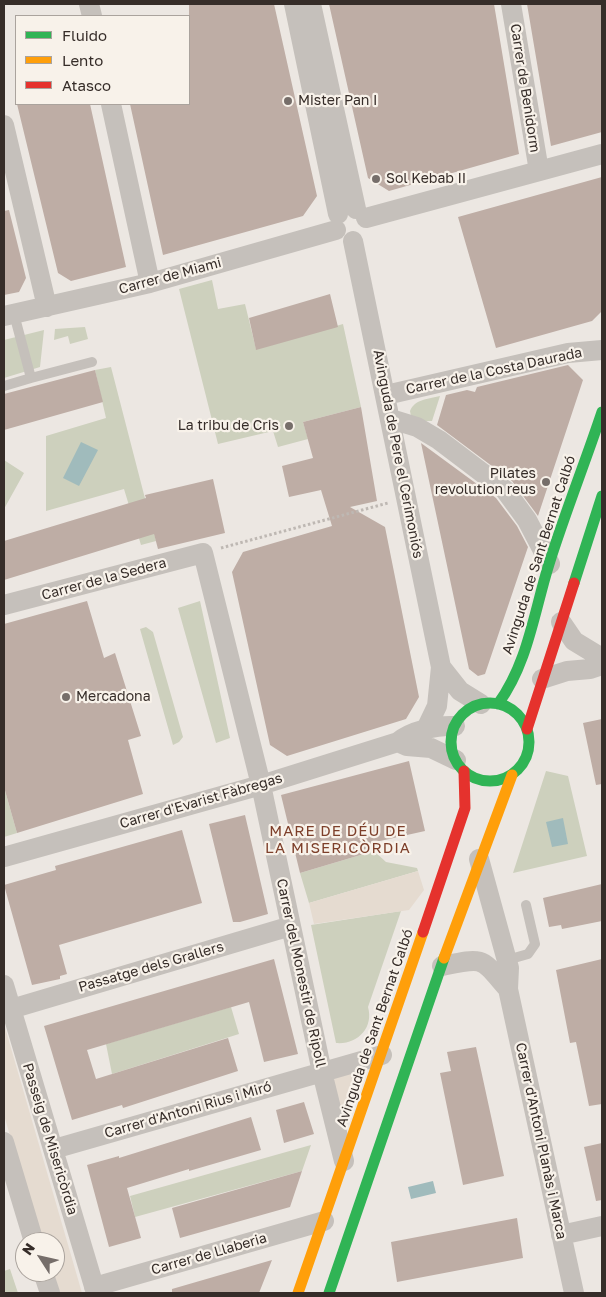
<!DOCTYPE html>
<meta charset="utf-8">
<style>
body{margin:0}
#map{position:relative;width:606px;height:1297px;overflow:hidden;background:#ece7e2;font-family:"Golos Text",sans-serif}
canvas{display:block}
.frame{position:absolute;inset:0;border:5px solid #362d29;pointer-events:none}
.legend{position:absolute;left:15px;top:15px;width:175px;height:90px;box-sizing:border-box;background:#f8f2ea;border:1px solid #aaa39d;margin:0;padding:6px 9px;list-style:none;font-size:15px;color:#362d29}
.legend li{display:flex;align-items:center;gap:10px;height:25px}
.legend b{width:25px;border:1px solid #aaa39d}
.north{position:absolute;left:15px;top:1232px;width:50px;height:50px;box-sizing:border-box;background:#f8f2ea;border:1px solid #aaa39d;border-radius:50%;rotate:305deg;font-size:14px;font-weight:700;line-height:20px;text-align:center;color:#362d29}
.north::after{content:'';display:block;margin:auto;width:18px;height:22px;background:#766e6a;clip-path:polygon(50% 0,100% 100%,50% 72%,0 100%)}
</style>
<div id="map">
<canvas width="606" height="1297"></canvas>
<div class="frame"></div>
<ul class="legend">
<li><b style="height:6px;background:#30b455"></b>Fluido</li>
<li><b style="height:6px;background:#ff9f0a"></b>Lento</li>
<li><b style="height:6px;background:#e5322d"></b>Atasco</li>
</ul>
<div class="north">N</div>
</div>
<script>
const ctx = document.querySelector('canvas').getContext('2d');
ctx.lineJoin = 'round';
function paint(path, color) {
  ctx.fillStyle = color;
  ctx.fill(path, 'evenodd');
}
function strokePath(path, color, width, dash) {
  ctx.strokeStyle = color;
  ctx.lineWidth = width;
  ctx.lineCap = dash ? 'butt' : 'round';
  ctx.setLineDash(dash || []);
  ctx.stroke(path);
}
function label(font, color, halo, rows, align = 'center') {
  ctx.font = font + ' "Golos Text",sans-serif';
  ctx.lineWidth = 4.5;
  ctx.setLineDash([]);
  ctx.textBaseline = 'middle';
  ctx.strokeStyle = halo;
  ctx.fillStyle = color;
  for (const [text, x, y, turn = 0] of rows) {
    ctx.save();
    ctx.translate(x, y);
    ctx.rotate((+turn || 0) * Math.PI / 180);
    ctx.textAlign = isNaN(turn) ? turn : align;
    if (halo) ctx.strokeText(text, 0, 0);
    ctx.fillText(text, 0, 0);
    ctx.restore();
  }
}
const green = new Path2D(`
 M212,280L218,309L245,304L256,349L343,324L361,407L303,422L308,439L278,447L273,431L218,444L179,289Z
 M85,327L88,339L70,344L68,336L54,340L55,329Z
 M44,330L40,367L4,378V340Z
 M111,367L156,541L141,545L124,489L46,511V436L106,418L95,370Z
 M440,396L432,421H412L410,411C415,399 428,399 440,396Z
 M4,460L24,473L4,509Z
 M200,601L230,738L216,743L178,608Z
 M146,627L153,632L183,737L179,742L173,745L140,629Z
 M546,771L568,776L587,856L513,873Z
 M4,787L17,833L4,837Z
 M374,851L386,862L417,868L418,871L309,903L300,873Z
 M401,911L368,1007C374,1028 357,1045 336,1043L311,925Z
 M231,1007L239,1034L112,1074L106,1044Z
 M311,1145L302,1171L135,1217L130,1196Z
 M10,1269L18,1293H4V1271Z`);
const plaza = new Path2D(`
 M418,871L424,890L409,910L314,924L309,903Z
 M4,1024L82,1293H56L50,1272H55V1242H41L4,1115Z
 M355,1066L362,1073L348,1113L344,1117L339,1115L332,1073Z`);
const water = new Path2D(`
 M81,442L98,450L79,486L63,478Z
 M563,818L568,844L552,847L546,822Z
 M433,1181L436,1193L411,1199L408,1187Z`);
const building = new Path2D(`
 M189,4H274L317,196L303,216L163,255L130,104H189Z
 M329,4H494L519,154L389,191L368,178Z
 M527,4H602V132L551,146Z
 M17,104H90L126,267L71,281L58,273Z
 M602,177V311L592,321L496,348L458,217Z
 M9,210L26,278L19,292L4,295V211Z
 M330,294L338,327L256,350L249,318Z
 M568,365L583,380L538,516L512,481L437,425L446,395L467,390L475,392L477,387Z
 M95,370L103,402L4,430V394Z
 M361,407L377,501L350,507L385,527L419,697L406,719L287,756L270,745L232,572L243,552L332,526L321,490L289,497L282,466L313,458L303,422Z
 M421,443L496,498L517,526L528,547L485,674L478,676L469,669Z
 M213,479L225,533L158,549L154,534L4,580V541L146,498L145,495Z
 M87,601L104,658L115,653L141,736L128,740L143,794L17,833L4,787V624Z
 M602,719V784L596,785L583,723Z
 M409,761L425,831L371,843L374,851L300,873L281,795Z
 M245,815L268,914L240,922H233L209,824Z
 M182,830L202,903L59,945L67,974L60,976V979L32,985L4,885L56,870L55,866Z
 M602,884V921L562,929L561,925L549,927L543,898Z
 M274,959L298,1054L264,1062L249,1002L87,1050L96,1079L228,1038L238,1071L123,1108L122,1105L72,1120L44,1026Z
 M602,959V1104L589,1106L576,1042L570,1043L556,970Z
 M476,1047L504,1176L463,1185L440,1073L451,1071L447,1052Z
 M304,1102L314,1134L284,1143L276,1110Z
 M251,1117L261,1150L189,1171V1169L127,1188L141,1238L109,1247L87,1165L119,1156V1158Z
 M602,1143V1200L596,1201L584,1147Z
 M302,1171L290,1207L180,1238L172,1208Z
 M517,1218L523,1258L397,1282L391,1242Z
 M272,1260L259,1293H172V1289Z`);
const path = new Path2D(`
 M221,548L388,503`);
const lane = new Path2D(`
 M31,378L92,362
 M4,386L31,378L14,314
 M507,960L528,954L535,944L526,905`);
const street = new Path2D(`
 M89,4L92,16
 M294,4L338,214
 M311,4L356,209
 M511,4L539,171
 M111,104L150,283
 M4,125L47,307
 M366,218L602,154
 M353,241L441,667L437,706L425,731
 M4,316L150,283L336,230
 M386,395L568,353L602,350
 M391,419L417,427L439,440L505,490L527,520L550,564
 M4,605L203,553L261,785L322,1072L344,1161
 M561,622L574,641L602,658
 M441,667L460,691L481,704
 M542,679L567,671L590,669L602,665
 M398,742L407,746L431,748L456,760
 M4,857L261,785L398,742C411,731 437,725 455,726
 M479,859L509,968L508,989L574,1293
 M442,966C485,957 480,957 508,989
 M4,985L96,1293
 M11,1009L291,926
 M4,1142L34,1242
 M54,1149L382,1055
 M561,1235L602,1226
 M43,1272L50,1293
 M94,1287L324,1221`);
const fast = new Path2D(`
 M574,583L602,496
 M451 742a39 39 0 1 1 78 0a39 39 0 1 1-78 0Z
 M498,704C528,663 534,612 549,564C565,513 585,463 602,412
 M329,1293L444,958`);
const slow = new Path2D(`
 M444,958L512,775
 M298,1293L423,932`);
const jam = new Path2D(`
 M527,729L574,583
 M423,932L465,808L464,771`);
const markers = [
 [288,101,5,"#766e6a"],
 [376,179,5,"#766e6a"],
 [289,426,5,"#766e6a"],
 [546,482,5,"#766e6a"],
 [66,697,5,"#766e6a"]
];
const streetNames = [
 ["Carrer de Benidorm",525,88,81],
 ["Carrer de Miami",170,276,-15],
 ["Carrer de la Costa Daurada",494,371,-12],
 ["Avinguda de Pere el Cerimoniós",398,454,79],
 ["Avinguda de Sant Bernat Calbó",539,555,-72],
 ["Carrer de la Sedera",104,579,-15],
 ["Carrer d'Evarist Fàbregas",201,801,-16],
 ["Passatge dels Grallers",151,967,-16],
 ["Carrer del Monestir de Ripoll",301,973,78],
 ["Avinguda de Sant Bernat Calbó",375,1028,-71],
 ["Carrer d'Antoni Rius i Miró",188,1110,-16],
 ["Passeig de Misericòrdia",50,1139,73],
 ["Carrer d'Antoni Planàs i Marca",541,1141,78],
 ["Carrer de Llaberia",209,1254,-16]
];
const poiNames = [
 ["Mister Pan I",298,101],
 ["Sol Kebab II",386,179],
 ["La tribu de Cris",279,426,"right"],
 ["Pilates",536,474,"right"],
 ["revolution reus",536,490,"right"],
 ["Mercadona",76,697]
];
const neighbourhoodNames = [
 ["MARE DE DÉU DE",338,831],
 ["LA MISERICÒRDIA",338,848]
];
paint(green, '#cdd0bd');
paint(plaza, '#e5dbd0');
paint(water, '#a0bbbc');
paint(building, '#beada5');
strokePath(path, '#beb8b3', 3, [2.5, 2.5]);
strokePath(lane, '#c5c0bb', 10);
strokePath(street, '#c5c0bb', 20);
strokePath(fast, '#30b455', 11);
strokePath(slow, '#ff9f0a', 11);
strokePath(jam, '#e5322d', 11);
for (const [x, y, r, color] of markers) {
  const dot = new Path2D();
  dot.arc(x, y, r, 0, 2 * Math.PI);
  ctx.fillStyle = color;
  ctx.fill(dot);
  strokePath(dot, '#f8f2ea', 2);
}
label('14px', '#362d29', '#f8f2ea', streetNames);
label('14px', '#362d29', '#f8f2ea', poiNames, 'left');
ctx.letterSpacing = '1px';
label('15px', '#7d3f2a', '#f8f2ea', neighbourhoodNames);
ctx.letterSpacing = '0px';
</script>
